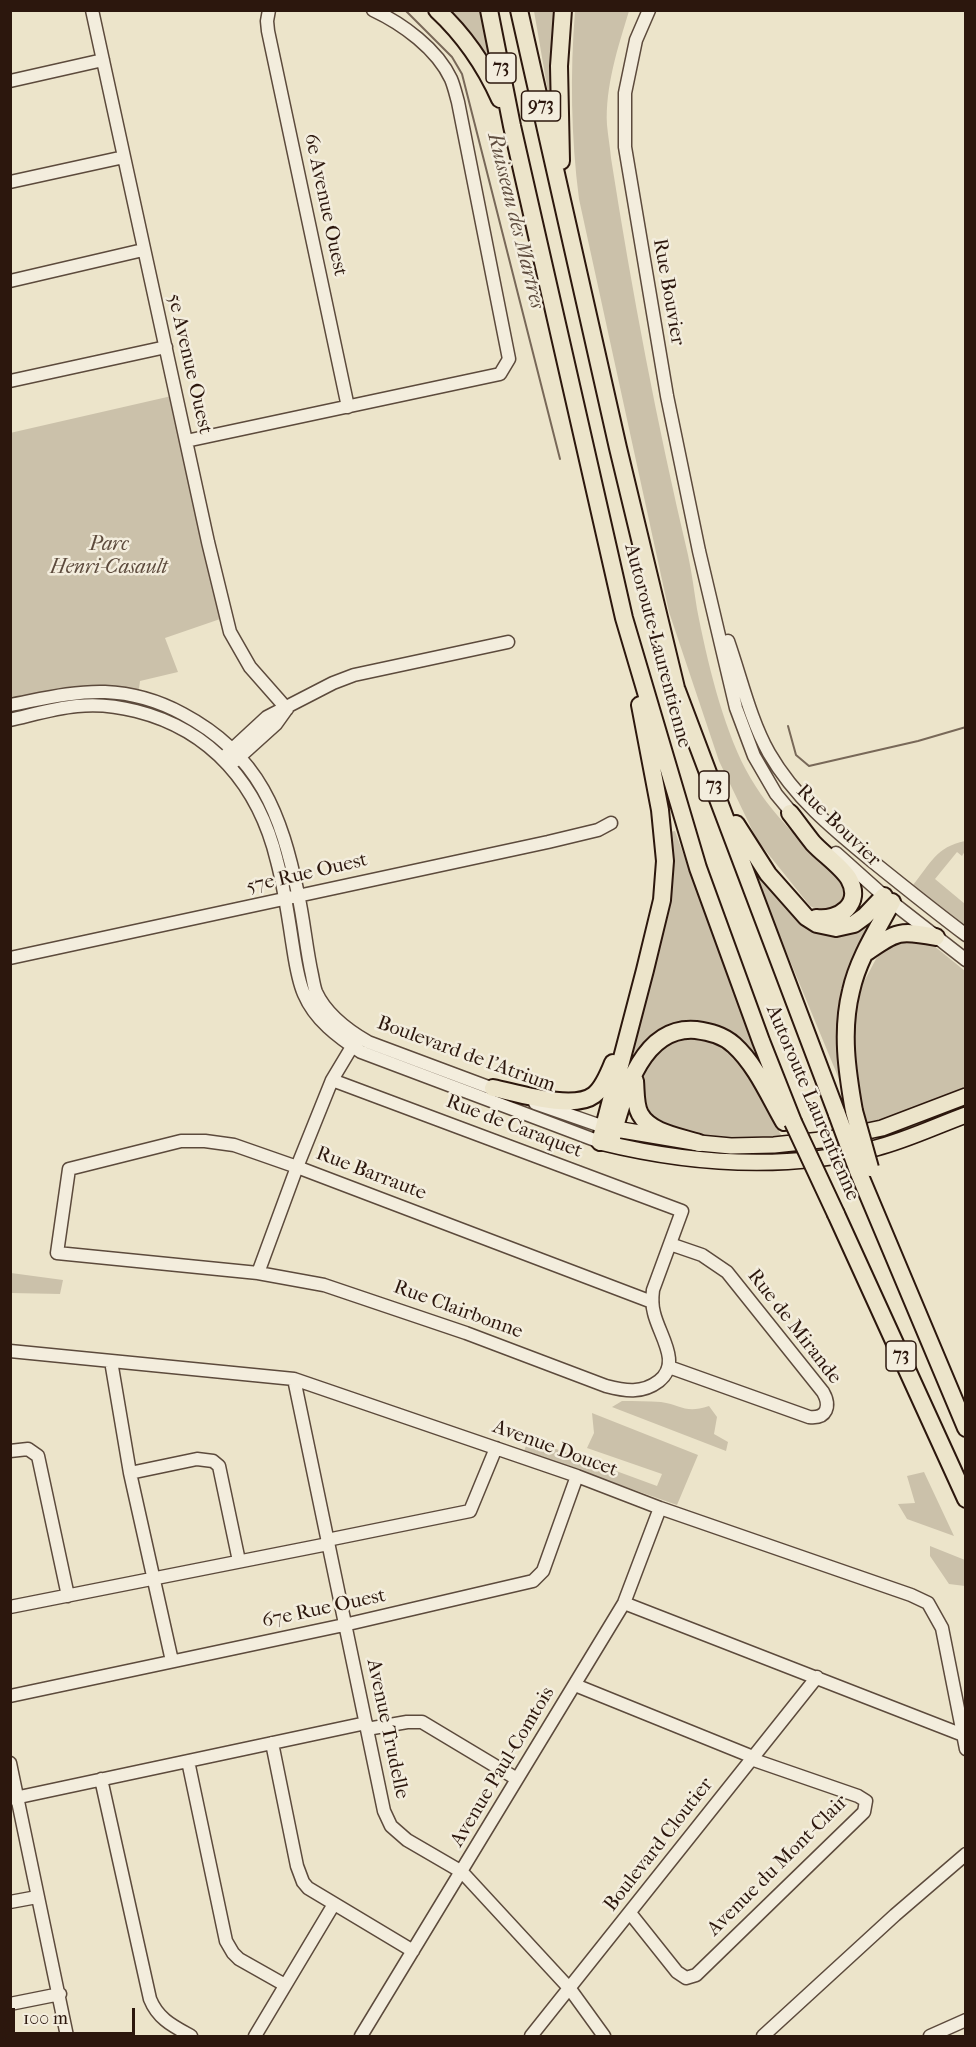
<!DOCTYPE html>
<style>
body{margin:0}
#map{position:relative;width:976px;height:2047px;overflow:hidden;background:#ece4ca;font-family:"IM FELL French Canon",serif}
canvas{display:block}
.frame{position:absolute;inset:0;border:12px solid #2c170d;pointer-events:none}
.scale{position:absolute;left:12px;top:2008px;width:123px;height:27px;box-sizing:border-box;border:3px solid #2c170d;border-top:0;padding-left:8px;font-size:18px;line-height:21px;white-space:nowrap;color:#2c170d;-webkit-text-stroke:4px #f3eddd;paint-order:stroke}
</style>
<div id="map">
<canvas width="976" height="2047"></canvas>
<div class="frame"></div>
<div class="scale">100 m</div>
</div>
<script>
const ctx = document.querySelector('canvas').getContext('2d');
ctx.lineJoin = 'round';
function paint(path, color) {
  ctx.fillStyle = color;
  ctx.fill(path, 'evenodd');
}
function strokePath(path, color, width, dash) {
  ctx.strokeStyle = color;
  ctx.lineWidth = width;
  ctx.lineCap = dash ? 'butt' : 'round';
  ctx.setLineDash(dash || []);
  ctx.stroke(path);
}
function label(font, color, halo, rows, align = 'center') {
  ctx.font = font + ' "IM FELL French Canon",serif';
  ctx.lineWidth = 5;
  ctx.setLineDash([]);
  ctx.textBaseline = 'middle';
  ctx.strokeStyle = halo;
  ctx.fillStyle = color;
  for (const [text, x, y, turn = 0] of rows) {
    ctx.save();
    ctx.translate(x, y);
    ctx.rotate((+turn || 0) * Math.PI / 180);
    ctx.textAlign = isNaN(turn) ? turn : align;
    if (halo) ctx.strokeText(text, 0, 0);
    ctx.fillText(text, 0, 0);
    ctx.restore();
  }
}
const green = new Path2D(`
 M448,11H480L496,68L491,70Z
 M534,11H557L553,92H548Z
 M575,11H629C618,47 605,87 607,125C608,136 610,147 611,158C632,292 657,424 688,555C692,573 694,591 697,609C707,660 722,724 746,770C770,815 808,848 845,882V897C836,911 824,913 810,906L757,840L719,761L669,612L579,199C571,136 570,74 575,11Z
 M176,395L226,617L165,638L178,672L140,681L138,696L107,692L11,705L10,433Z
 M675,831L758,1061L687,1026L622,1077L663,932L667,912L669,832Z
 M965,841V851L962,856L957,852L935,879L965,904V927L913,885C931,863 936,847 965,841Z
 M755,866L780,899L807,927L865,924L868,927C837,984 839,1015 842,1078L839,1079L752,869Z
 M901,937L933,945L965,971V1087L940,1099L864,1127L851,1060L854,1008L860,989L876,959L886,945Z
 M674,1038H715L744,1062L783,1139L733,1140L699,1135L658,1126L643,1111C640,1064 640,1069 674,1038Z
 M11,1273L63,1280L60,1294L11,1293Z
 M622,1401C635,1401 648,1401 661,1402C682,1405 685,1414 709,1406L717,1417L714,1434L728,1442L726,1451L612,1407Z
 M592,1413L698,1455L677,1505L524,1451L529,1439L657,1486L662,1474L587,1448L594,1433Z
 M924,1472L954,1536L907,1519L898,1504L915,1503L907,1476Z
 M930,1546L965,1560V1586L949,1584L930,1556Z`);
const stream = new Path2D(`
 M405,10L452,57L462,74L560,459
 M788,726L796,755L809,766L918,741L966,727`);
const minor = new Path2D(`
 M92,10L208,542L230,632L250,667L287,709
 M269,10L267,21L268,31L348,407
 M649,10L636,40L625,93V147L667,396L699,551L736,708L754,756L776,794L796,818
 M10,81L103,60
 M10,182L124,157
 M10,281L143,250
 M10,381L166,347
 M186,441L500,374L509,359L458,102C456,95 454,86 451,79C437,49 403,24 373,10
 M728,641C741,678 750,719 769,753C795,798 833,829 872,861C903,886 934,911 966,935
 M10,705C42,699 73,691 105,692C132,693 159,701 183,714C260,755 281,814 298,894C304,921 306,948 312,975C313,980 314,987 316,992C326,1014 349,1031 368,1042L499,1091
 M10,720C32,715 55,708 77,706C96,704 117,706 136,711C212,730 259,786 277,861C284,887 288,914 292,941C295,959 297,978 304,994C315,1020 338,1037 361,1052L600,1142
 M227,754L267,717L333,683L354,675L508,642
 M235,761L276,724L286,710
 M836,853L884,896L966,960
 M10,958L548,842L598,830L611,823
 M332,1080L682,1211L653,1290C652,1298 652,1306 654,1313C659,1335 682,1363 659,1381C642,1394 625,1391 606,1386L466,1333L324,1285L258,1273L57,1253L69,1169L181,1141H205L234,1145L297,1167L652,1302
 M535,1103L604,1127
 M258,1273L297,1167L332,1080L356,1040
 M10,1351L294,1379L577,1476L660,1508L911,1595L928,1603L942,1628L966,1749
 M111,1361L130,1473L172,1661
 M669,1367L809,1417C827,1419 831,1406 823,1392L727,1272L702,1255L670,1244
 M294,1379L384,1811L391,1826L407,1840L462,1872L570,1989L604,2036
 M10,1451L28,1449L38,1456L68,1596
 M130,1473L197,1459L213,1461L219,1466L239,1561
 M327,1540L470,1511L496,1448
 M624,1603L963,1735
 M10,1607L328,1544
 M575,1685L753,1757
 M10,1696L344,1625L533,1581L543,1571L577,1476
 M367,1729L407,1722H422L517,1779
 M272,1743L297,1866L303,1882L308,1888L413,1951
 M188,1761L226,1941L233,1953L239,1959L285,1985
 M10,1763L67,2036
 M101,1779L150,1999C158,2019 173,2026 191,2036
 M10,1799L366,1723
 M10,1902L37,1897
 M630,1913L677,1972L686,1978L696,1975L864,1812L866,1801L858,1796L751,1759
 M10,2004L60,1994
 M255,2036L334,1904
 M361,2036L624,1603L660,1508
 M531,2036L817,1677
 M763,2036L895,1915L966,1854
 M930,2036L966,2020`);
const major = new Path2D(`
 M604,1127L699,1143L731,1146L774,1145L830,1139L882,1128L966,1096
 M600,1142C689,1164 785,1171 876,1148C907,1140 936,1126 966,1115`);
const highway = new Path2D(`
 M437,10C464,35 485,66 500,99
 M489,10L512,126L624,618L698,868L761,1041L793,1122
 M519,10L618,448L676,688L837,1114
 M561,161L559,66L563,10
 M790,813C798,823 805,833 813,843C823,854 842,867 849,879C863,904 839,921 816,918
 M736,824L768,874L806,917L817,924L836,928L854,924L865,916L884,896
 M867,952C897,931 900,930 936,937
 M635,1081C636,1092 635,1105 640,1114C650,1133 681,1137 699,1143
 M493,1088C518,1093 573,1111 594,1095C603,1088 609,1073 613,1063
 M854,1111C847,1071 841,1031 851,991C858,959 877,930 892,902
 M611,1141C623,1099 640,1025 696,1030C710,1032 723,1035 734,1045C756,1065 769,1096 784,1122
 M600,1142L645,970L662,900L665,861L660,810L640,705
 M858,1171L966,1428
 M836,1214L966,1499`);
const highwayBridge = new Path2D(`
 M854,1111L870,1168
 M837,1114L858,1171
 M793,1122L836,1214`);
const shields = [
 [501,68,30],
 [541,106,39],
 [714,786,30],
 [901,1356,30]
];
const shieldNames = [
 ["73",501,68],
 ["973",541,106],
 ["73",714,786],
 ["73",901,1356]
];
const streetNames = [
 ["6e Avenue Ouest",325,205,78],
 ["Rue Bouvier",668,292,80],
 ["5e Avenue Ouest",189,364,77],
 ["Autoroute Laurentienne",657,646,75],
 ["Rue Bouvier",838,826,44],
 ["57e Rue Ouest",307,874,-13],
 ["Boulevard de l'Atrium",466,1055,20],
 ["Autoroute Laurentienne",812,1103,67],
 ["Rue de Caraquet",514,1127,21],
 ["Rue Barraute",371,1174,21],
 ["Rue Clairbonne",458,1310,20],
 ["Rue de Mirande",794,1327,52],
 ["Avenue Doucet",555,1449,20],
 ["67e Rue Ouest",324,1609,-12],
 ["Avenue Trudelle",387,1729,78],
 ["Avenue Paul-Comtois",503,1767,-59],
 ["Boulevard Cloutier",659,1845,-52],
 ["Avenue du Mont-Clair",778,1866,-45]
];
const parkNames = [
 ["Parc",109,545],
 ["Henri-Casault",109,568]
];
const waterNames = [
 ["Ruisseau des Martres",515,221,76]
];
paint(green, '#cbc1aa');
strokePath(stream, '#786858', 2);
strokePath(minor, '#5c4a3c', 15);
strokePath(major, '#2c170d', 18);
strokePath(highway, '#2c170d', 20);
strokePath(minor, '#f3eddd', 12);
strokePath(major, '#ece4ca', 15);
strokePath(highway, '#ece4ca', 16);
strokePath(highwayBridge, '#2c170d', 20, []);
strokePath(highwayBridge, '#ece4ca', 16);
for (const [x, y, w] of shields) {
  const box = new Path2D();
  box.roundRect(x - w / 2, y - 15, w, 30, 4.5);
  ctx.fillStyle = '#f3eddd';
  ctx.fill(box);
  strokePath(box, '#2c170d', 1.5);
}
label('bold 18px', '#2c170d', null, shieldNames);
label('20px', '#2c170d', '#f3eddd', streetNames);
label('italic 20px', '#5c4a3c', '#f3eddd', parkNames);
label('italic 21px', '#5f4d3f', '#f3eddd', waterNames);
</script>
